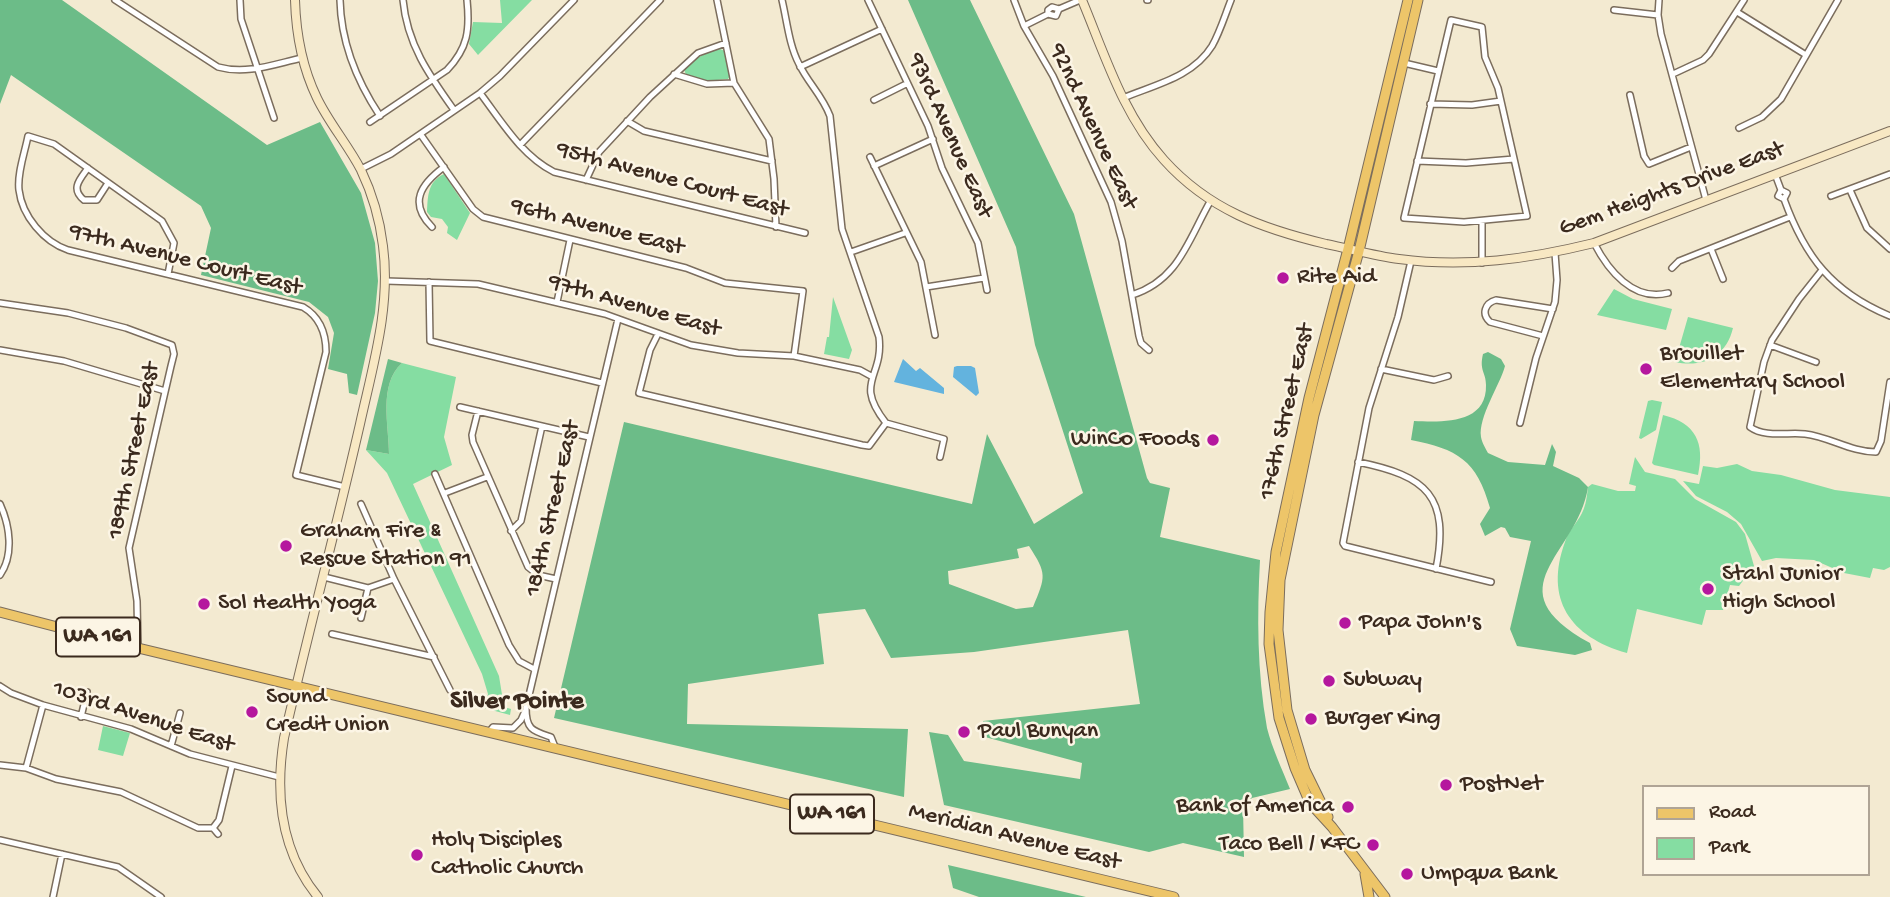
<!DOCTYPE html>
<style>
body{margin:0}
#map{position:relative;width:1890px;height:897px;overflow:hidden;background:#f3ead1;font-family:"Gochi Hand",sans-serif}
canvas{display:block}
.legend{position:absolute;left:1642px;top:785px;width:228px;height:91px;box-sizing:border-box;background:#fcf5e5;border:2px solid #afa495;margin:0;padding:9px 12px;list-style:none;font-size:21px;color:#3b2a1e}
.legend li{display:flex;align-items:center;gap:14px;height:35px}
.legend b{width:35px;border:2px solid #afa495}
</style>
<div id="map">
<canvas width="1890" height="897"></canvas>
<ul class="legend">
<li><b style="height:9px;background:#edc569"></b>Road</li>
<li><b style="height:19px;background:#85dda2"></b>Park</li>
</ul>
</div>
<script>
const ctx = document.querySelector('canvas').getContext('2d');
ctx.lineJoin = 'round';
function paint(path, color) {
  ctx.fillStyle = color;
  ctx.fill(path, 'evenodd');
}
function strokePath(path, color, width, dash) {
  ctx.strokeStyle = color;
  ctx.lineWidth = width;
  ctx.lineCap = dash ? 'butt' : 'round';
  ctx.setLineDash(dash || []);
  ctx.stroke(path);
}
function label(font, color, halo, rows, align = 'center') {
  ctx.font = font + ' "Gochi Hand",sans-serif';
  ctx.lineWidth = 5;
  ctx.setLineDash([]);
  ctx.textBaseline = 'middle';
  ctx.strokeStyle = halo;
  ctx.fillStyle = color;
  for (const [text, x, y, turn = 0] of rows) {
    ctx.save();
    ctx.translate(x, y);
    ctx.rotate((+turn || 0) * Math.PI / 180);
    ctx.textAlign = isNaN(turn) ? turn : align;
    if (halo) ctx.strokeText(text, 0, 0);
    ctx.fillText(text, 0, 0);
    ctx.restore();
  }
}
const green = new Path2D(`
 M500,0H532L478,55L469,44L473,22L502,23Z
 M720,49L725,51L730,76L728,79L706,81L686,75L684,69C693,59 706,52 720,49Z
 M444,174L470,213L457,240L447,233L448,227L442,219L431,217L427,212C428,197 427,182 444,174Z
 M1614,289L1633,299L1672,309L1666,330L1597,315Z
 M833,297L852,350L849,359L824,354L827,337H829Z
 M1688,317L1733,328C1726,357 1703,368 1675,362Z
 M402,363L456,377L444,437L452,465L413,484L499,676L504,707L511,709L510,715L484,708L488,694L482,674L387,473L366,450L389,454C389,425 378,385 402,363Z
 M1652,400L1662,402L1656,430L1641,439L1639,438L1648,401Z
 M1663,415C1696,423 1705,443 1698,475L1654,465L1652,463Z
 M1635,457L1645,472L1675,479L1695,499L1736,522L1745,534L1754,566L1739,586L1730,585L1723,610H1706L1702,625L1637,609L1627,653C1570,637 1544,599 1565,542C1568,531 1577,523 1582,513C1586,505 1587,496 1588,487L1592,484L1618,491H1635L1636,486L1629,484Z
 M1737,464L1752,471L1781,475L1835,490L1890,497V567L1884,570L1873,568L1870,578L1844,573L1814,560L1776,558L1762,561L1741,524L1727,512L1696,496L1683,481L1699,484L1703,466L1717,468Z
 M103,726L130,733L123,756L98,750Z`);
const forest = new Path2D(`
 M0,0H62L267,145L320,122L361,193L375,243L378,281L375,313L357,395L349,393L347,374L328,369L334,333L328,317L309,302L201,275L211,228L201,206L11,75L0,104Z
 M908,0H970L1074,214L1147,478L1150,483L1170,488L1160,537L1260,560C1257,616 1257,672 1267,728C1272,748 1282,769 1290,789L1252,798L1243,806L1244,857L1183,843L1149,852L944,805L929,732L948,735L964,761L1080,779L1082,763L985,737L983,721L1140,704L1128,630L974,652L891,658L865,609L818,614L824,664L688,684L687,724L908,729L904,797L554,718L624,422L972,504L987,434L1034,524L1083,493L1035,345L1016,247ZM1029,546C1047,574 1046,576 1033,607L1016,609L949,584L948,571L1019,558L1017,549Z
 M1488,352L1501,359L1505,366C1500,385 1478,417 1481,437C1482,443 1486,449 1488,453L1508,462L1545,465L1552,444L1556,452L1553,466L1579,478L1588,487C1578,555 1490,588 1590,643L1592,650L1575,655L1517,646L1510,629L1531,541L1510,537L1505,528L1501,527L1485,536L1480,524L1490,508C1477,460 1457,449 1411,440L1414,421C1441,422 1487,425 1486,385C1486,372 1479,371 1483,354Z
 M388,359L402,363C378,385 389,425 389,454L366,450Z
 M948,865L1086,897H979L953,888Z`);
const water = new Path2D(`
 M903,359L916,371L920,368L944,388V394L894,382Z
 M957,366H971L975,368L979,393L976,396L953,377L954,367Z`);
const street = new Path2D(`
 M115,0L218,67C247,75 274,64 302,58
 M240,0L241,19L274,118
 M340,0C341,43 356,80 380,116
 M403,0C407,44 429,75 454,110
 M717,0L734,83L769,139L774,179L776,227
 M782,0C787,21 789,45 799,64C808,83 822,95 830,116L842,229L879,337C884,378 853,381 886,423
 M868,0L928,126L942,168L978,243L987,290
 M1014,0L1024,26L1053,76L1111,202L1122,241L1139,336L1141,343L1149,350
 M1147,0H1148
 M1659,0L1658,15L1661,34L1706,200
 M1059,9L1056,16L1048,14V10L1052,7L1059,9L1080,0
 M1614,10L1658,15
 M1737,12L1806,55
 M1451,20L1482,27L1485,57L1498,88L1527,216L1464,222L1404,218Z
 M1024,26L1048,14
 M1404,63L1438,71
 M800,67L882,29
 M674,74L707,84L734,83
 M1673,74L1703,60L1709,54L1744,0
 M480,93C502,122 521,155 554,172L805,233
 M1630,95L1644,156L1649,164L1691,147
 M1123,98C1154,85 1193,77 1212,46C1220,32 1225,15 1231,0
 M874,100L906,84
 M1430,104L1472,105L1501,101
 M627,121L644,131L772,161
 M370,122L447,70C468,48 470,30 467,0
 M1739,128L1762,117L1781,99L1838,0
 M421,135L473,209L483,217L686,268L725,283L803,291L794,356
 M520,145L660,0
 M870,157L921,262L935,335
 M1417,161L1466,163L1514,159
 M874,166L933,139
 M88,168C80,179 70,189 84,200H97L108,183
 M361,169L391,154L480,93L500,76L574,0
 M1775,174L1781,190L1778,196L1784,199L1787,193L1781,190
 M586,180L599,152L650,97L698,53L726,43
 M1850,190L1867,228L1890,249
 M1831,196L1890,174
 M1784,199C1805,257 1832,292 1890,316
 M1482,221V263
 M432,227C408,203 421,184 444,167
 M1594,243C1608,270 1633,302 1668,293
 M1711,249L1723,279
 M851,252L905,233
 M1411,261L1398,317L1369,408L1343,543L1345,546L1491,582
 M1672,268L1679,261L1790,217
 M1822,270L1799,299L1772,340L1764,362L1750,427C1765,438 1788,432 1805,434C1830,437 1851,452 1876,452L1881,441L1890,382
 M168,274L174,243L162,221L54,144L28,136C25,152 17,173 19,190C22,216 44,242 68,250L303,307C320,317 326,334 326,352L296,475L345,487
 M386,281L478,284L605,314L691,345L738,353L794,356L860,370L871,376
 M429,282L430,341L602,383
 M926,287L984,278
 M1132,295C1179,280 1188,240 1211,200
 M557,302L570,240
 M0,303L68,313L126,328L172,345L174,354L171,366L129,548L137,601L138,648
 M658,334L650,350L639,393L862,445L869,446L886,423
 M1543,336L1490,322C1481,314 1485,303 1496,300L1553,309
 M1770,345L1816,362
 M0,350L64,361L165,391
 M1381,369L1434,380L1448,376
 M460,407L589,437
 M478,411L472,435L473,442L528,567L538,575L556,579
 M886,423L944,439L940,457
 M1520,423L1536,358L1555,302L1557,280L1555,253
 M1358,462C1427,476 1450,496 1436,569
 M435,474L509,645L519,661L534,669
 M445,493L487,477
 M0,504C10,526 14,555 0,575
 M361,504L394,579L450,690
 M511,531L521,521L542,426
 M324,577L368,588L394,579
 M361,618L368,588
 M332,634L434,657
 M0,686L11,693L43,705L131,729L190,754L279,777
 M81,717L87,692
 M489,732L493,727L513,728L521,720L525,711
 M171,746L180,713
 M555,747L551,737C533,731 526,730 526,708L618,319
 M0,765L26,768L56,779L121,792L198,828H213
 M26,768L43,705
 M218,834L213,828L219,820L232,766
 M0,840L118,867L161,897
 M53,897L62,854`);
const secondary = new Path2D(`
 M295,0C296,34 302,67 317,98C329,123 348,145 361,170C372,193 380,221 383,246C391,306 373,365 360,424C336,529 308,633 284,738C275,794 281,852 318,897
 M1082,0C1105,55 1123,115 1164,160C1209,210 1263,229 1326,244C1351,249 1375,256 1399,259C1466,268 1529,259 1594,243L1890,131`);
const primary = new Path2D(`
 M0,612L138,648L1174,897
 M1328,817L1305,770L1287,710L1278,630L1280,580L1314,415L1359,251L1418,0
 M1365,874L1369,897
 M1385,897L1332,827L1310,803L1295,768L1279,718L1269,644L1270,612L1276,552L1309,398L1348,249L1408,0`);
const markers = [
 [1283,278,7,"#b5179e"],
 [1646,369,7,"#b5179e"],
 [1213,440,7,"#b5179e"],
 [286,546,7,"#b5179e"],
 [1708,589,7,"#b5179e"],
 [204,604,7,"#b5179e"],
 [1345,623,7,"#b5179e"],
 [1329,681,7,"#b5179e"],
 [252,712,7,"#b5179e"],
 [1311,719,7,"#b5179e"],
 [964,732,7,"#b5179e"],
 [1446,785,7,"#b5179e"],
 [1348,807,7,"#b5179e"],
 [1373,845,7,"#b5179e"],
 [417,855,7,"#b5179e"],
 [1407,874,7,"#b5179e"]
];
const shields = [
 [98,637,84],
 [832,814,84]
];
const shieldNames = [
 ["WA 161",98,637],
 ["WA 161",832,814]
];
const streetNames = [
 ["92nd Avenue East",1092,127,65],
 ["93rd Avenue East",949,136,66],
 ["95th Avenue Court East",672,181,15],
 ["Gem Heights Drive East",1672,190,-20],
 ["96th Avenue East",597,228,14],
 ["97th Avenue Court East",185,261,14],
 ["97th Avenue East",634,307,16],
 ["176th Street East",1288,412,-77],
 ["189th Street East",135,451,-78],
 ["184th Street East",554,509,-77],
 ["103rd Avenue East",143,718,18],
 ["Meridian Avenue East",1014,838,14]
];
const poiNames = [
 ["Rite Aid",1297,278],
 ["Brouillet",1660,355],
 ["Elementary School",1660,383],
 ["WinCo Foods",1199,440,"right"],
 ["Graham Fire &",300,532],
 ["Rescue Station 91",300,560],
 ["Stahl Junior",1722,575],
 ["High School",1722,603],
 ["Sol Health Yoga",218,604],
 ["Papa John's",1359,623],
 ["Subway",1343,681],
 ["Sound",266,698],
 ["Credit Union",266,726],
 ["Burger King",1325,719],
 ["Paul Bunyan",978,732],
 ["PostNet",1460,785],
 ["Bank of America",1334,807,"right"],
 ["Holy Disciples",431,841],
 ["Catholic Church",431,869],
 ["Taco Bell / KFC",1359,845,"right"],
 ["Umpqua Bank",1421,874]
];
const neighbourhoodNames = [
 ["Silver Pointe",517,703]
];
paint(green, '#85dda2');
paint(forest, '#6cbc88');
paint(water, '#63b3de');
strokePath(street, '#7b6d5d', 8);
strokePath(secondary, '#7b6d5d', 10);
strokePath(primary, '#7b6d5d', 11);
strokePath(street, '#fff', 5);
strokePath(secondary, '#f8e8c3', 8);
strokePath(primary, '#edc569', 9);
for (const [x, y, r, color] of markers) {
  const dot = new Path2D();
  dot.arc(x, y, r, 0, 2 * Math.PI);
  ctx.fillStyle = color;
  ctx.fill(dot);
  strokePath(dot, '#fcf5e5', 2.5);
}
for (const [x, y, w] of shields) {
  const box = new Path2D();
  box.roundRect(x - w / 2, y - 19.5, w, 39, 5);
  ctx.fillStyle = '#fcf5e5';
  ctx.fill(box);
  strokePath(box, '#3b2a1e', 2);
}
label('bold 23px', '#3b2a1e', null, shieldNames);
label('24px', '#3b2a1e', '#fcf5e5', streetNames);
label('24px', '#3b2a1e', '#fcf5e5', poiNames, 'left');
label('bold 26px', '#3b2a1e', '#fcf5e5', neighbourhoodNames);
</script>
